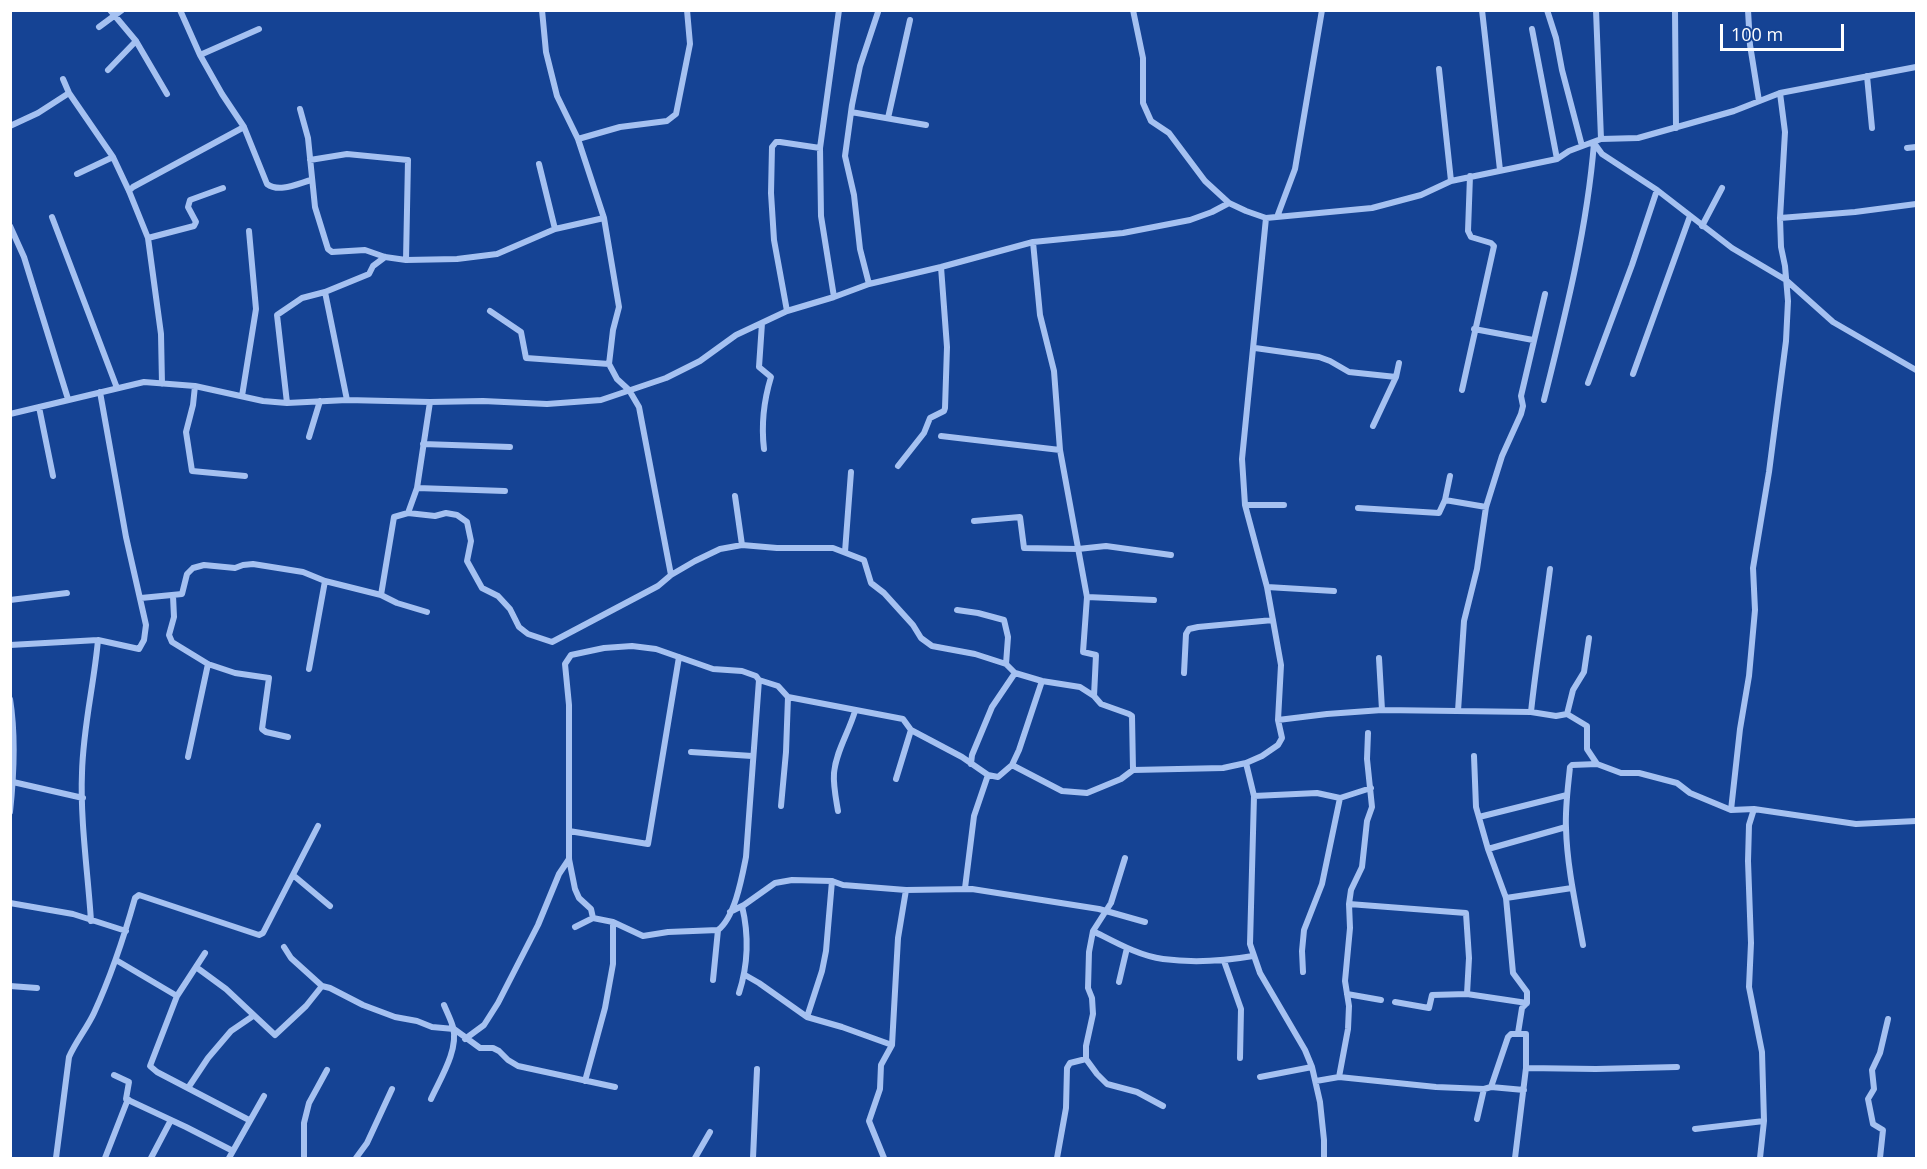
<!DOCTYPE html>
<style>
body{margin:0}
#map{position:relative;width:1927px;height:1169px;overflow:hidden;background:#154394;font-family:"Open Sans",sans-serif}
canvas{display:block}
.frame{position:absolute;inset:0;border:12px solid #fff;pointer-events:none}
.scale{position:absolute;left:1720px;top:24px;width:124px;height:27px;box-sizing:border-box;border:3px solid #fff;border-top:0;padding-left:8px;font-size:18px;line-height:21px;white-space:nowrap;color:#fff;-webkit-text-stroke:4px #154394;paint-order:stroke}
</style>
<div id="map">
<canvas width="1927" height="1169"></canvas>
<div class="frame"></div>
<div class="scale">100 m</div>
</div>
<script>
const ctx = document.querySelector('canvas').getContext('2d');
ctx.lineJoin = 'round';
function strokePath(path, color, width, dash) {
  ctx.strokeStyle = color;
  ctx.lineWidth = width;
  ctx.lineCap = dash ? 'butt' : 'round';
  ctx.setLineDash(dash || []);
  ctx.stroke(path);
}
const minor = new Path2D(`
 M110,10L136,41L167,94
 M180,10L200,55L222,94L244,127L267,184C279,193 297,184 311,180
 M542,10L546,52L557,96L578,139L604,218L619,307L613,330L609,364L617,379L629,390L639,407L671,575
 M1133,10L1143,58V103L1151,121L1169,133L1205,181L1229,203L1246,211L1266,218L1372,208L1421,195L1451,181L1557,159L1569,151L1601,139L1638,138L1734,111L1780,93L1916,67
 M1482,10L1500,170
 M1547,10L1556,38L1562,70L1582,146
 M1596,10L1601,139
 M1675,10L1676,128
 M1748,10L1750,45L1759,101
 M99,27L122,10
 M1532,29L1557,159
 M200,55L259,29
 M1439,69L1451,181
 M108,70L136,41
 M1867,76L1872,128
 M63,79L69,93L113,157L129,191L148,238L161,334L162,384
 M300,109L308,138L315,207L328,249L332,252L365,250L385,257L406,260L457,259L497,254L555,229L604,218
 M851,112L926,125
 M888,118L910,20
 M10,126L38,113L69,93
 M578,139L620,127L667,121L676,114L690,44L687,10
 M1594,143L1602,154L1657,190L1732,248L1786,280L1833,322L1916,370
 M1907,148L1916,147
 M310,160L347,154L408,160L406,260
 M539,164L555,229
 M77,174L113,157
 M129,191L133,187L244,127
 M52,217L117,388
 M1277,217L1295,169L1322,10
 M1780,218L1855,212L1916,204
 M10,226L24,257L68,399
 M1702,226L1722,188
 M148,238L194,226L196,222L188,207L190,200L223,188
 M1033,242L1040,315L1054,371L1060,450L1087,597L1083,652L1096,655L1094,696
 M869,284L860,249L854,195L845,156L852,105L860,66L878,12
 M325,292L347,400
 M834,297L821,216L820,148L839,10
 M490,311L521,332L526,358L609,364
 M787,311L774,240L771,193L772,147L776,142H780L820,148
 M762,323L759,367L771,377C764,400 761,424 764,449
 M1474,329L1533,340
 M1255,348L1319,357L1330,361L1349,372L1396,377
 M1633,374L1690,216
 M1588,383L1632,265L1657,190
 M195,386L193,405L186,432L192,471L245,476
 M1462,390L1494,246L1491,243L1471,237L1468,231L1470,176
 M242,396L256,309L249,231
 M1544,400C1565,316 1587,230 1594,143
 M287,403L277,315L302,298L325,292L369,274L373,266L385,257
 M39,407L53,476
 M10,414L144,382L195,386L263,401L287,403L347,400L430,402L483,401L547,404L601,400L666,378L700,361L736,335L787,311L834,297L869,284L941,267L1033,242L1123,233L1190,220L1212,212L1229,203
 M1373,426L1396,377L1399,363
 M941,436L1060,450
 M309,437L320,401
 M423,444L510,447
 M898,466L924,433L930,418L944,411L945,408L947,347L941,267
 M417,488L505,491
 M735,496L742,545
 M1445,500L1486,507
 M1245,505H1284
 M1358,508L1439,513L1445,500L1450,476
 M408,513L417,488L430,402
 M974,521L1020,517L1024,548L1078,549L1106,546L1171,555
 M845,552L851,472
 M1267,587L1334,591
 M381,595L394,517L408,513L435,516L446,513L457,515L467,522L471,541L467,561L482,588L498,596L510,609L519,627L528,634L552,642L658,586L671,575L695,561L720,549L742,545L777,548H833L864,560L871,583L884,593L913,625L921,638L932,646L975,654L1006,664L1015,673L1042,681L1080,687L1094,696L1101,704L1129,714L1132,716L1133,770
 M173,596L174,617L169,635L172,642L208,664L235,673L269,678L262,729L266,732L288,737
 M1087,597L1154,600
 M141,598L182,594L187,574L193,568L204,565L235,568L243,565L253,564L303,572L325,581L381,595L397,603L427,612
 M10,600L67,593
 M957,610L978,613L1004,620L1008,637L1006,664
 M10,645L98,640L139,649L144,640L146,625L126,537L100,392
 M1379,658L1382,710
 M309,669L325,581
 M1184,673L1186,634L1189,629L1198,627L1273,620
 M759,680L746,857C742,877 735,917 718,930L668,932L643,936L613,922L593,918L591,909L579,898L575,889L569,859V705L565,664L571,655L604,648L632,646L656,649L713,669L742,671L756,676L759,680L778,686L788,697L903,719L911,730L962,757L988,775L998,777L1012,765L1019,750L1042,681
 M10,699C16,736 14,775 10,812
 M1458,711L1464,621L1477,569L1486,507L1502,456L1521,414L1523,406L1521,396L1545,294
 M1531,712C1536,664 1544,617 1550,569
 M1567,714L1573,690L1584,672L1589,638
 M1278,720L1327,714L1382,710L1531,712L1556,716L1567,714L1587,726V749L1597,764L1621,773H1639L1677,783L1690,793L1731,810L1754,809L1856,824L1916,821
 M691,752L752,756
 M1474,756L1476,807L1488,849L1506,898L1513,973L1527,992V1003L1522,1008L1518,1033
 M188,757L208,664
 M1246,763L1254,796L1250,944L1260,973L1305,1050L1312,1067L1320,1102L1324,1140V1158
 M971,764L972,755L992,707L1015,673
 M1012,765L1062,791L1087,793L1121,779L1133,770L1223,768L1246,763L1262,756L1278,745L1282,738L1278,720L1281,665L1267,587L1245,505L1242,459L1266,218
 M896,779L911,730
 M13,782L83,798
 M1254,796L1317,793L1340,798L1371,788
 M781,806L786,752L788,697
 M1754,809L1749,825L1748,861L1751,943L1749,987L1762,1052L1764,1121L1760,1158
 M1731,810L1740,729L1749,676L1755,610L1753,568L1769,472L1786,341L1788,301L1785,266L1781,247L1780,218L1785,132L1780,93
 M838,811C836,799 833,785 834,773C836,751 849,732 855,711
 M1479,817L1567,795
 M569,831L648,844L679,657
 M1488,849L1566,827
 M1125,858L1111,903L1093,931L1089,952L1088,988L1092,998L1093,1014L1086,1046V1059L1097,1074L1107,1084L1137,1092L1163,1106
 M293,875L330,906
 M965,888L974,816L988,775
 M1506,898L1572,888
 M10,903L73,914L126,931
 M1349,904L1466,913L1469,958L1467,994
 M730,912L744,905L775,883L792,880L832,881L843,885L906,890L972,889L1099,909L1145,922
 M91,921C88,874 80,820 82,773C83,727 94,685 98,640
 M575,927L593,918
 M1093,931C1115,942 1139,956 1163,959C1193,963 1224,961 1253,956
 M1583,945C1576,906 1567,867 1566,828C1565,808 1568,787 1570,767L1572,765L1597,764
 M284,947L291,958L322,986L330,988L363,1005L395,1017L417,1021L432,1027L454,1029L480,1048H493L499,1051L508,1060L518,1066L615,1087
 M205,953L177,996L150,1066L157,1072L249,1120
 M116,960L177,996
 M1224,961L1241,1009L1240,1058
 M196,967L226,989L275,1035L306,1006L322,986
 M1303,972L1302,951L1304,930L1322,884L1340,798
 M745,975L759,983L807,1017L842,1027L892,1045
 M713,980L718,930
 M1119,982L1127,948
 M10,986L37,988
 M739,993C748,965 749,935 742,906
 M1347,994L1381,1000
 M1395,1002L1429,1008L1432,995L1467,994L1527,1003
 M807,1017L822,971L826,951L832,881
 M465,1039L484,1025L498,1003L538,925L559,874L569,859
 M1526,1068L1596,1069L1677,1067
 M114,1075L129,1082L126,1099L186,1127L233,1151
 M1260,1077L1312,1067
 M1339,1077L1348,1029L1349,1006L1345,981L1350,928L1349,904L1351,890L1362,867L1367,821L1372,807L1367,759L1368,733
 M585,1081L605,1008L613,964V922
 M1316,1081L1339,1077L1436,1087L1484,1089L1491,1087L1524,1090
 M1491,1087L1508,1037L1511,1034H1526V1068L1515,1158
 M188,1088L208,1058L231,1031L253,1016
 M431,1099C440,1079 459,1050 453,1027C451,1020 447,1012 444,1005
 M1477,1119L1484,1089
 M1695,1129L1764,1121
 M56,1158L69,1057C76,1041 87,1028 94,1013C111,976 124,937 135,898L139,895L259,935L263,933L318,826
 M105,1158L128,1099
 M151,1158L171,1120
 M229,1158L264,1096
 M304,1158V1123L309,1103L327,1070
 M356,1158L367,1143L392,1089
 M695,1158L710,1132
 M753,1158L757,1069
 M884,1158L869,1121L880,1089L881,1065L892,1045L898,938L906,890
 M1057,1158L1066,1108L1067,1068L1070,1063L1086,1059
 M1880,1158L1883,1130L1873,1124L1868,1099L1874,1089L1872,1070L1880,1053L1888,1019`);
strokePath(minor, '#a5c1f1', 6);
</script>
